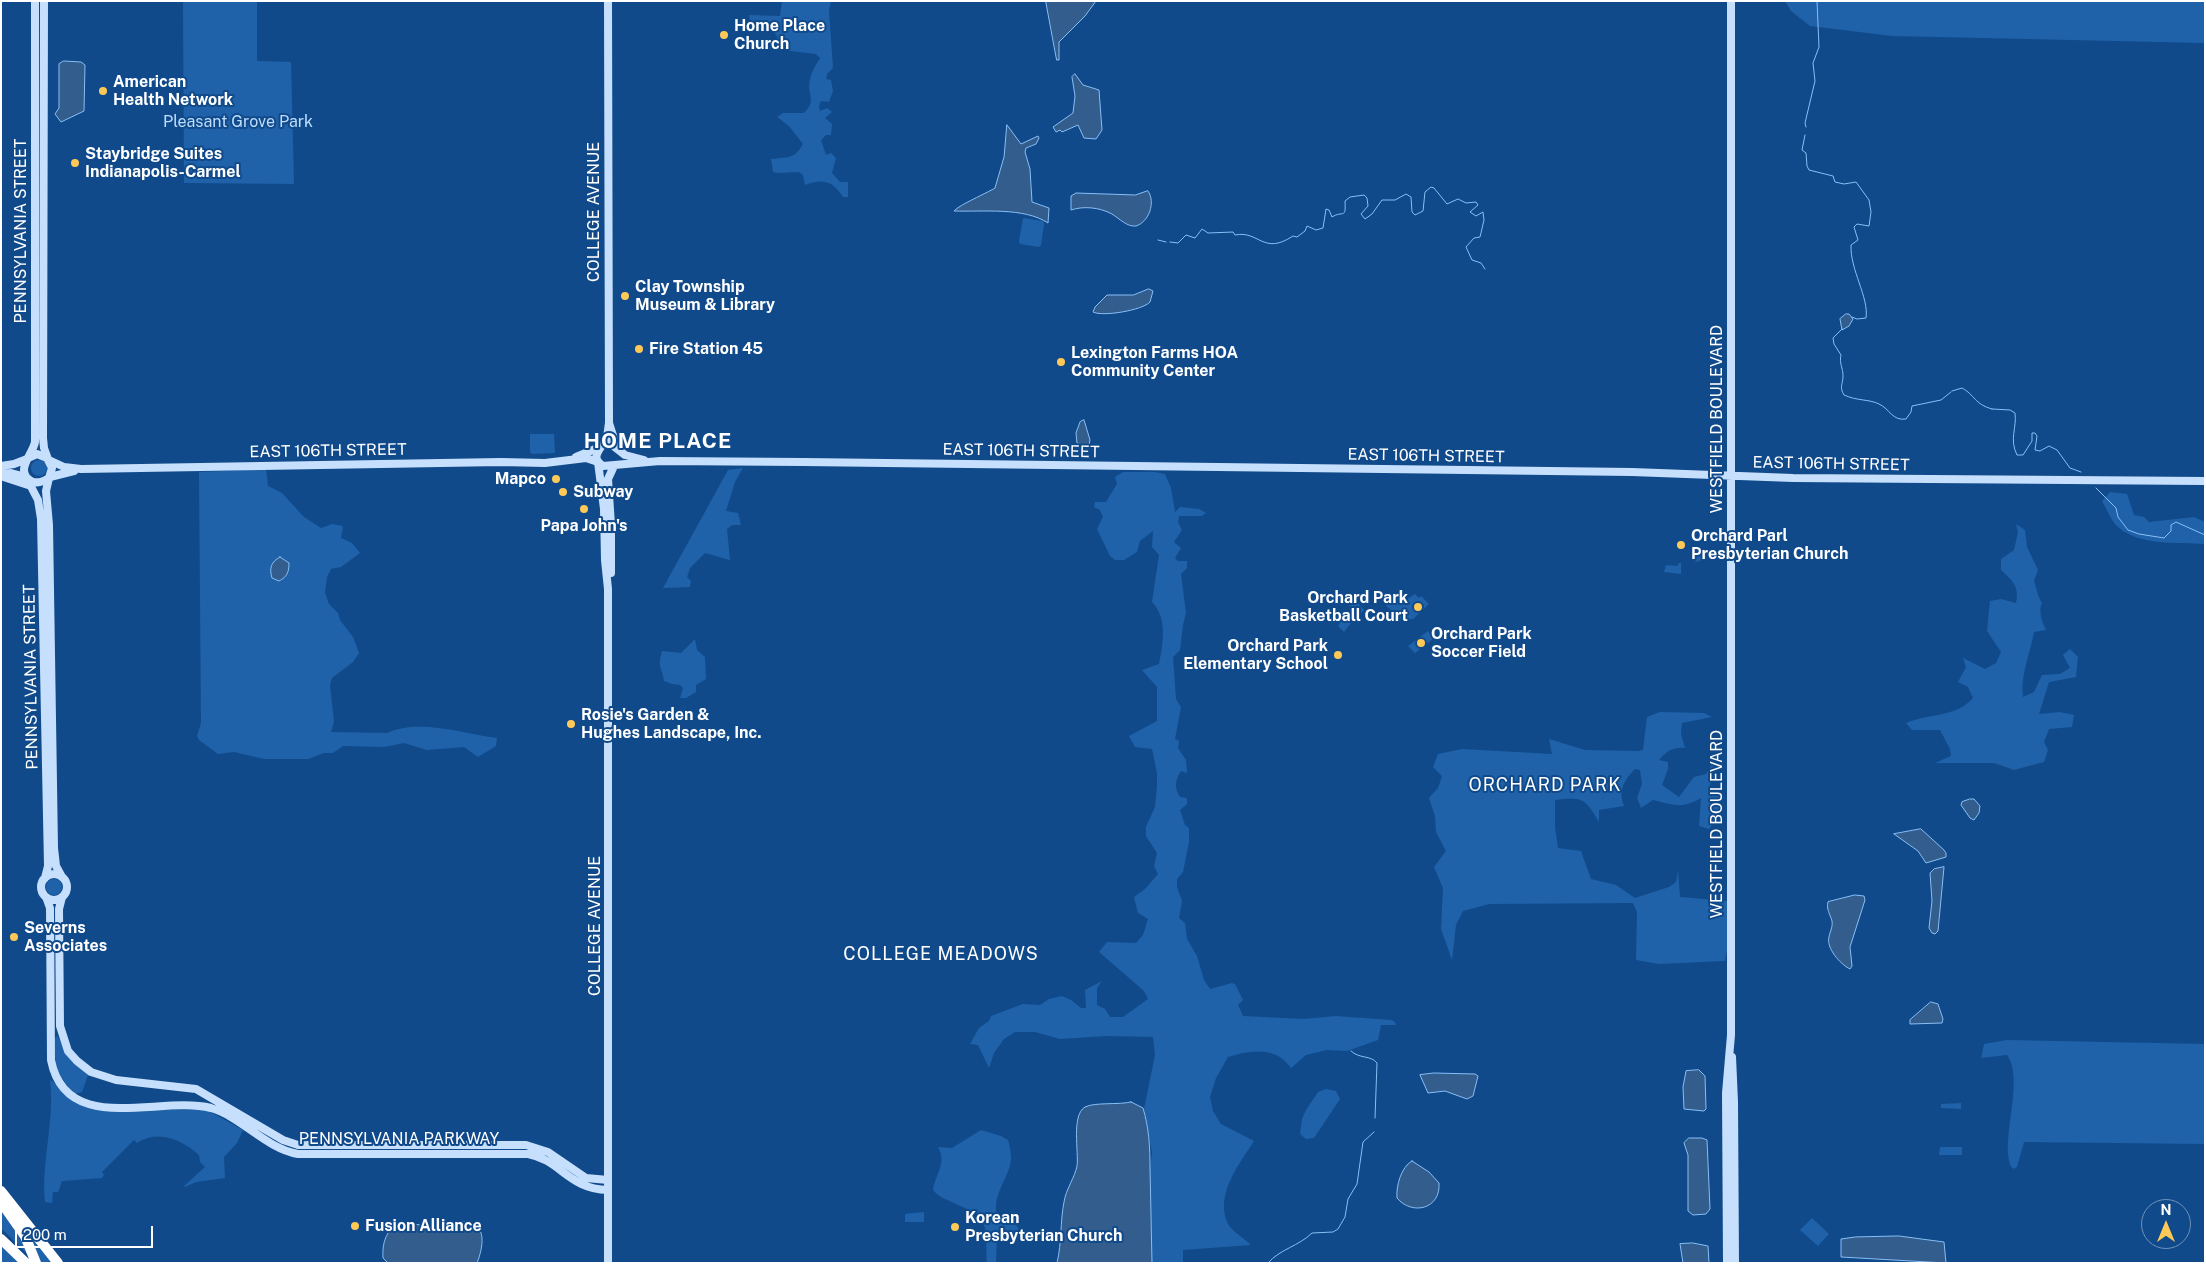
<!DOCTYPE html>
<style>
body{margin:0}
#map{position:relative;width:2206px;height:1264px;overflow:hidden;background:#104a8b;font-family:"Public Sans",sans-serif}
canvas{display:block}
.frame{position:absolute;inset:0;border:2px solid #fff;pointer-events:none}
.north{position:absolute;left:2141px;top:1199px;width:50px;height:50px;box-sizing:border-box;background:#104a8b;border:1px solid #7092b9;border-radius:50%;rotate:0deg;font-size:14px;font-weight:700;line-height:20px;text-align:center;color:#fff}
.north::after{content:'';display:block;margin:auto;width:18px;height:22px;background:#ffc958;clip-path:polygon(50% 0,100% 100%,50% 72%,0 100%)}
.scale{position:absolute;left:15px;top:1226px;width:138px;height:22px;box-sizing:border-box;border:2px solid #fff;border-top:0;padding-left:6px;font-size:15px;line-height:18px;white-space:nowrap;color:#fff;-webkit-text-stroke:4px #104a8b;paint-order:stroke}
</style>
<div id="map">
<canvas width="2206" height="1264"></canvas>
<div class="frame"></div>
<div class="north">N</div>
<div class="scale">200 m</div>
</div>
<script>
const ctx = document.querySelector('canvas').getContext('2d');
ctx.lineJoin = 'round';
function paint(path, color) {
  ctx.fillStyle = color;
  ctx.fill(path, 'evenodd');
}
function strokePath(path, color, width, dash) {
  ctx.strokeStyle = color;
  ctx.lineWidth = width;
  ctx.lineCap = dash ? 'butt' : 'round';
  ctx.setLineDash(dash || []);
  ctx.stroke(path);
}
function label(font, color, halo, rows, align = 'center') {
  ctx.font = font + ' "Public Sans",sans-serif';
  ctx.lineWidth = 4;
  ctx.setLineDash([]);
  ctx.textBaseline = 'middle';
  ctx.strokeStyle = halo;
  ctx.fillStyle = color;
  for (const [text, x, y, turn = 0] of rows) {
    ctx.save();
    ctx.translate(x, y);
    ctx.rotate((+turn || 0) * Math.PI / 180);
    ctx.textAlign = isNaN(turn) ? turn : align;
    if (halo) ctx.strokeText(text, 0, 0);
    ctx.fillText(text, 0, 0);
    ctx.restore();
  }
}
const green = new Path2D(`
 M183,1H257V61L291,62L294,184L184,183Z
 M782,1H831L829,10L833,68L827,74L826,79L831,80L833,91L829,102L821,101L819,106L820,111L827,108L832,112L825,118L832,124L831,135H826L821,140L826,155L831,153L836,158L832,173L840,182H848V197H843C833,181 823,178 805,185L803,175L799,172L777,173L773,172L771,159C787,157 794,160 803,144L789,126L777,117L783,113H804C818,99 806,95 810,80C811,73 816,64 820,58L816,54L766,48L778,37C770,27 763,27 751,26L749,15L780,16Z
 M1785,1H2205V43L1892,36L1810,26L1791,11Z
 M1023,218L1043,221L1044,224L1041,245L1039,247L1020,244L1019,241Z
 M530,434H554L555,453L532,454L530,452Z
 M31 468a8 8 0 1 1 16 0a8 8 0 1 1-16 0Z
 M743,468L735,482L726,511L738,513L741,525H732L727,529L730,560L705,553L690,568L687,577L691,581L690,587L663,588L728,470Z
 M266,469L268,486L282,493L304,517L321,528L332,524L343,526L341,538L352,543L360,553L341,567L331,569L327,577L325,593L329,604L338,613L340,620L353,637L359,653L353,662L332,678L330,685L334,722L331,732L387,733C420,718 463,734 497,738L496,746L478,757L464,747L427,750L404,743L384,747L343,746L333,753H324L308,759H264L234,752L218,754L199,740L197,736L201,723L199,472Z
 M1123,472H1155L1165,474L1171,488L1175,512L1180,507L1199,509L1206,513L1202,516H1179L1178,522L1182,530L1174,542L1181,548L1175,558L1178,561H1187V568L1181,574L1186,613L1183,625L1180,650L1173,657L1176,699L1181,707L1175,739L1179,741L1178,748L1186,760L1187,773L1181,771C1175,780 1174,788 1180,797L1187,798V804L1180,810L1185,825L1189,828V842L1183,872L1177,879V887L1182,901L1179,918L1185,923L1187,939L1197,956L1204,980L1210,989L1232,983L1235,984L1243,1000L1238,1005L1243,1016L1303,1019L1336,1016L1391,1020L1395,1022L1396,1025H1381L1378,1040L1347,1051L1327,1050L1306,1055L1291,1068C1276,1046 1250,1050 1228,1057L1216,1078L1210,1097L1213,1111L1221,1124L1254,1141C1240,1163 1214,1195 1228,1224C1232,1231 1245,1239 1251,1245L1183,1250V1263H1152L1150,1168L1152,1153L1144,1109L1155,1055L1153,1037L1107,1036L1060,1039L1035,1032H1015L1004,1039L994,1053L989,1068L978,1045L970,1044L979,1028L989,1021L991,1016L1023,1004L1040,1005L1049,999L1062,996L1071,1000L1081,1008H1086L1085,990L1102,981L1097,988V1005L1105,1009L1110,1017H1123L1148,999L1144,991L1099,952L1107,942L1136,943L1143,935L1148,919L1138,913L1134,897L1145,889L1158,874L1154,866L1157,853L1146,836V827L1155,807L1157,787V773L1152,749L1135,747L1129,736L1157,721V687L1142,670L1159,664C1163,644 1168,618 1152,602L1159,555L1152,547L1153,531L1140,541L1137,552L1124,560H1115L1110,556L1097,529L1103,517L1100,510L1094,507L1095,502H1106L1117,484L1115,477Z
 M2110,492L2127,494L2134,515L2144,517L2149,522L2194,517L2205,522V544C2179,542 2139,546 2118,527C2111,521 2107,509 2102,501Z
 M2016,524L2025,530L2027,547L2038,570L2034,581C2037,589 2037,596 2042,603C2038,610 2042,623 2046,630L2034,632C2030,654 2020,676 2023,697L2034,692L2042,675L2060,674L2070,668L2063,655L2070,649L2078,657L2076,677L2049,682L2039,714L2060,712L2074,715L2072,727L2049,729L2044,742L2048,750L2044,762L2014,770L1994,763H1935L1951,756L1950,749L1940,730H1912L1906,723C1929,713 1955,718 1973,698L1968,687L1958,682L1966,667L1963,658L1985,669L1996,663L2001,652L1987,631L1990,601L2001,599L2016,603C2020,587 2012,580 2001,570V559L2014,550L2018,532Z
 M1699,552L1705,553V559L1696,562L1692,560L1691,555Z
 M1679,563H1681V574L1664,572L1666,565L1677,566Z
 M1383,592L1389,595L1400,596L1406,600L1415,594L1419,598L1421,596L1429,604L1413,619L1402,620L1382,602L1380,595Z
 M1356,601L1364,610L1359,615L1349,605Z
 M1344,615L1351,623L1344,632L1338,626L1340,623L1338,621Z
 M1428,631L1433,639L1415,653L1408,646Z
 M695,639L697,650L705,657L706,679L696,685V692L686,698H680L683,688L680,685L672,684L664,681C662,666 657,669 662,651L681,653Z
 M1660,712L1704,713L1712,717L1682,723L1681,734L1685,748C1673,747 1667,751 1659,760L1668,762V769L1662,785L1679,797L1694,777L1706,774L1718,754L1721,755L1709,787L1719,790V816L1709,829L1699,826L1701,798C1682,809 1674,805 1653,800L1641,808L1637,798L1642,784L1640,770L1635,769C1624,780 1618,791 1624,806L1599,810V822C1585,798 1583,797 1555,800V827L1558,848L1581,851L1591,879L1616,885L1635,898L1669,887L1676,882L1678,870L1680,897L1727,901V950L1725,961L1659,964L1636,960L1637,912L1633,903L1489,904L1463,911L1456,925L1452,960L1441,929L1443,888L1434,867L1446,851L1436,832L1435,816L1429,798L1438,788L1442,776L1433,767L1438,754L1462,749L1552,754L1549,739L1585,750L1638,751L1643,750L1647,717Z
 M46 887a8 8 0 1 1 16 0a8 8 0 1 1-16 0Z
 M57,1036L88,1075L82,1092L75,1094C56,1074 55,1065 54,1039Z
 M2007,1040L2205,1044V1144L2024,1142L2017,1167L2013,1169C1997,1147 2026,1081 2007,1055L1981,1058L1984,1044Z
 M50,1080L54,1082L71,1099L110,1110H207L243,1130L237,1143L224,1157L225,1178L196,1182L185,1187L184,1186L205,1167L200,1162L199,1155C182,1140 159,1129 137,1143L134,1140L102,1172L104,1175L102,1178L62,1181L58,1192H53L52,1203L45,1202C41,1162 55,1121 50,1080Z
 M1326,1089L1336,1091L1340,1099L1314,1138L1306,1139L1300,1134L1302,1119L1306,1110L1318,1092Z
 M1961,1103V1109L1941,1108V1104Z
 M981,1130L1001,1136L1008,1140C1010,1146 1011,1154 1011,1160C1009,1179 987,1201 1000,1220L1015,1223L1018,1228L1019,1235L1015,1237L997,1233L996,1263H987C985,1227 992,1219 956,1204C946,1199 940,1198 933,1190C936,1173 947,1163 938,1147L952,1148Z
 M1940,1147H1962V1155H1939Z
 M1,1209L20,1236L32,1259L1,1228Z
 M924,1212V1222H905V1214Z
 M1812,1218L1829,1234L1818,1246L1800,1230Z
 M23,1224L53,1263H41Z
 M1,1244L21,1263H2Z`);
const water = new Path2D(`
 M1046,1H1096L1085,16L1059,42V60H1057Z
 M64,61L81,62L85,65L84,111L61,122L55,114L59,108V64Z
 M1075,74L1083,85L1099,90L1102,130L1096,139L1084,138L1078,125L1062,132L1060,130L1056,132L1053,127L1073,113L1075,96L1072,77Z
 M1007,125L1021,144L1038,136L1039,138L1036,144L1026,148L1025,152L1030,169L1032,202L1049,208L1048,223C1024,207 983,212 954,211C959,205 987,193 995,188L1004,157Z
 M1148,191C1156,202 1149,222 1136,226C1127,227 1120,219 1112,214C1099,207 1083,206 1071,210V196L1076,193L1135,195Z
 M1149,289L1153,291L1150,302C1143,310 1103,317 1093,312L1095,307L1107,295H1133Z
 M1846,314H1849L1853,319L1849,326L1842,330L1840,319Z
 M1084,420L1090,440L1089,445L1083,446L1077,443L1076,433L1080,422Z
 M280,557L289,563C289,572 287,577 279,581L272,578C269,568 271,562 280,557Z
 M1970,799H1974L1980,806L1979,813L1974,820L1970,818L1961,805L1962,802Z
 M1921,829L1944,850L1946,853V857L1926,863L1918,851L1894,834Z
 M1944,867L1938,931L1935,934L1932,933L1929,928L1932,901L1930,873L1934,869Z
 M1855,895L1864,896L1865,900L1850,947L1852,966L1850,969C1840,964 1826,948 1829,937C1830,931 1833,927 1832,921C1830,914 1826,909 1828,902Z
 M1931,1002L1938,1004L1943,1019L1942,1023L1910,1024V1020Z
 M1699,1070L1705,1076L1706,1109L1704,1111L1684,1109L1683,1087L1686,1071Z
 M1434,1073L1475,1074L1478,1076L1473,1096L1467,1099L1445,1091L1428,1093L1420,1075Z
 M1131,1102L1143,1108C1149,1128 1150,1147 1150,1168L1152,1263H1057C1062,1242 1060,1222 1064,1202C1066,1189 1075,1177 1077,1166C1079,1153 1071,1115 1085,1107C1095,1102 1119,1105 1131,1102Z
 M1689,1138H1702L1707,1140L1710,1209L1706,1214L1693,1215L1688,1211V1155L1684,1143Z
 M1412,1161L1429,1172L1439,1183C1441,1209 1412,1216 1397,1198C1396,1186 1401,1167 1412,1161Z
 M402,1222C415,1225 428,1226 442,1225C449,1224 458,1222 465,1222C488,1223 483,1248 477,1263H388L383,1258C382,1243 386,1228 402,1222Z
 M1899,1236L1944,1242L1946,1263L1841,1257V1239L1855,1237Z
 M1693,1243L1708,1246L1709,1263H1683L1680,1244Z`);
const stream = new Path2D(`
 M1806,127L1805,123L1815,81L1813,63L1819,47L1817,1
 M1805,135L1802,150L1806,153L1807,166L1809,170L1833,176L1835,182L1844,184L1856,182L1869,200L1871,212L1869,226L1857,224L1854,227L1858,240L1851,245C1850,270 1869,297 1866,318L1857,319L1852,317
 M1158,240L1166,242
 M1170,242L1178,243L1186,235L1195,238L1202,229L1208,233L1233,232L1235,235C1259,230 1263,256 1293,236L1297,237L1305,231L1307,226L1316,230L1323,228L1326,209L1329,210L1332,217C1343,210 1346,220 1345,201L1350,197L1364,195L1367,198L1368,206L1361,214L1365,219L1372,214L1382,200H1395L1406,194L1411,197L1412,212L1415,215L1423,211L1425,192L1431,187L1434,188L1447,204L1458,199L1466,203L1476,202L1478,205L1470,212L1476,216L1483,212L1484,220L1480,237L1474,238L1466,247L1472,260L1481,263L1485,269
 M1842,329L1833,338L1834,344L1841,355C1839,363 1843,368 1843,376C1843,384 1839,387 1844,395C1857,401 1869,399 1879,404C1890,409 1892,421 1906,419L1911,412L1912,406L1941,400L1951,392
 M1952,391L1962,388C1975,395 1974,404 1992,409
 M1992,409L2010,410L2015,413C2017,428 2009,439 2017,455H2023L2032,441V433H2035L2037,436L2035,450L2040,451L2049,446L2057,450L2070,468L2081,472
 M2096,488L2116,508L2118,517L2128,530L2139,534L2164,538L2171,531V525L2176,522L2205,535
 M1351,1051C1359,1059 1371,1055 1377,1063L1375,1118
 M1268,1263C1280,1249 1299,1246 1312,1233L1333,1232L1338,1229L1345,1217L1348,1199L1357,1184L1363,1142L1374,1132`);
const secondary = new Path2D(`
 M44,1L43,438L44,448L48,459
 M608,1L609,423C608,429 608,434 606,439C601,449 589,457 603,466L660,461L803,462L1632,472L1793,478L2205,481
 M609,423L617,448
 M602,445L611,444L625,455L644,460
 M576,457L600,447
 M28,458L37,454L47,458L52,468L49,478C43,482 37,484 31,481C14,471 33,454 35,442V1
 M49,460L64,467L81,469L501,462L545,463L586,458L598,462
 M598,462L604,509L605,560L608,589V1263
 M1,466L14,464L27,459
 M1,474L11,473L26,477
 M1,476L31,486
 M50,477L74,471
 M49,478L46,491L49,525L54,848L56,866L62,877
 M27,479L38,500L41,519L48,866L45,878
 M611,573V525L608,479L614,466
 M41 887a13 13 0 1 1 26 0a13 13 0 1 1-26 0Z
 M46,897L50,908L51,1060C66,1137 160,1095 211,1108C242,1117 265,1148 298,1154H528C561,1160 568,1189 608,1190
 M62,897L59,909L60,1026L68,1051L77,1061L91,1072L116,1080L196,1089L283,1140L298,1145H526L548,1152L586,1178L608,1180
 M1732,1057L1734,1102L1735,1263
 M1727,1263L1726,1093L1731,1035V1`);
const highway = new Path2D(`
 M1,1191L58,1263
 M1,1202L25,1236L36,1263
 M1,1239L26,1263`);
const markers = [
 [724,35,5,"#ffc958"],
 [103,91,5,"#ffc958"],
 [75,163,5,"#ffc958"],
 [625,296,5,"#ffc958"],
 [639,349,5,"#ffc958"],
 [1061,362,5,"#ffc958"],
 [556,479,5,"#ffc958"],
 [563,492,5,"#ffc958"],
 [584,509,5,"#ffc958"],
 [1681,545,5,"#ffc958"],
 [1418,607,5,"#ffc958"],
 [1421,643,5,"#ffc958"],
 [1338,655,5,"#ffc958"],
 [571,724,5,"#ffc958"],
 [14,937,5,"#ffc958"],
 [355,1226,5,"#ffc958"],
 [955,1227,5,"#ffc958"]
];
const poiNames = [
 ["Home Place",734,26],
 ["Church",734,44],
 ["American",113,82],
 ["Health Network",113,100],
 ["Staybridge Suites",85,154],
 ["Indianapolis-Carmel",85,172],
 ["Clay Township",635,287],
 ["Museum & Library",635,305],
 ["Fire Station 45",649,349],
 ["Lexington Farms HOA",1071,353],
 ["Community Center",1071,371],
 ["Mapco",546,479,"right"],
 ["Subway",573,492],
 ["Papa John's",584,526,"center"],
 ["Orchard Parl",1691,536],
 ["Presbyterian Church",1691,554],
 ["Orchard Park",1408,598,"right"],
 ["Basketball Court",1408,616,"right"],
 ["Orchard Park",1431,634],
 ["Soccer Field",1431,652],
 ["Orchard Park",1328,646,"right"],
 ["Elementary School",1328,664,"right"],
 ["Rosie's Garden &",581,715],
 ["Hughes Landscape, Inc.",581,733],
 ["Severns",24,928],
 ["Associates",24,946],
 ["Korean",965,1218],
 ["Presbyterian Church",965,1236],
 ["Fusion Alliance",365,1226]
];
const parkNames = [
 ["Pleasant Grove Park",238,122]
];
const streetNames = [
 ["COLLEGE AVENUE",594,212,-90],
 ["PENNSYLVANIA STREET",21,231,-90],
 ["WESTFIELD BOULEVARD",1717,419,-90],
 ["EAST 106TH STREET",328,451,-1],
 ["EAST 106TH STREET",1021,451,1],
 ["EAST 106TH STREET",1426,456,1],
 ["EAST 106TH STREET",1831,464,1],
 ["PENNSYLVANIA STREET",31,677,-91],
 ["WESTFIELD BOULEVARD",1717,824,-90],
 ["COLLEGE AVENUE",595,926,-90],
 ["PENNSYLVANIA PARKWAY",399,1139]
];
const neighbourhoodNames = [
 ["ORCHARD PARK",1545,785],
 ["COLLEGE MEADOWS",941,954]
];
const districtNames = [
 ["HOME PLACE",658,442]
];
paint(green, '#1f62a9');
paint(water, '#325d8d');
strokePath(water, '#88bff6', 1);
strokePath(stream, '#88bff6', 1);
strokePath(secondary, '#c6dffc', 8);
strokePath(highway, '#fff', 10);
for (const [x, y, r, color] of markers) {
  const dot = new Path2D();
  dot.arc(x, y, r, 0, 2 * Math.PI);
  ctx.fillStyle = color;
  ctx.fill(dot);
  strokePath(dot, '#104a8b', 2);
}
label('bold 16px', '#fff', '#104a8b', poiNames, 'left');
label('16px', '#beddfd', '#104a8b', parkNames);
label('16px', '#fff', '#104a8b', streetNames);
ctx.letterSpacing = '1px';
label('18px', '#fff', '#104a8b', neighbourhoodNames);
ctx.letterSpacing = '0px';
ctx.letterSpacing = '1px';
label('bold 21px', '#fff', '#104a8b', districtNames);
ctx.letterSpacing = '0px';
</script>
